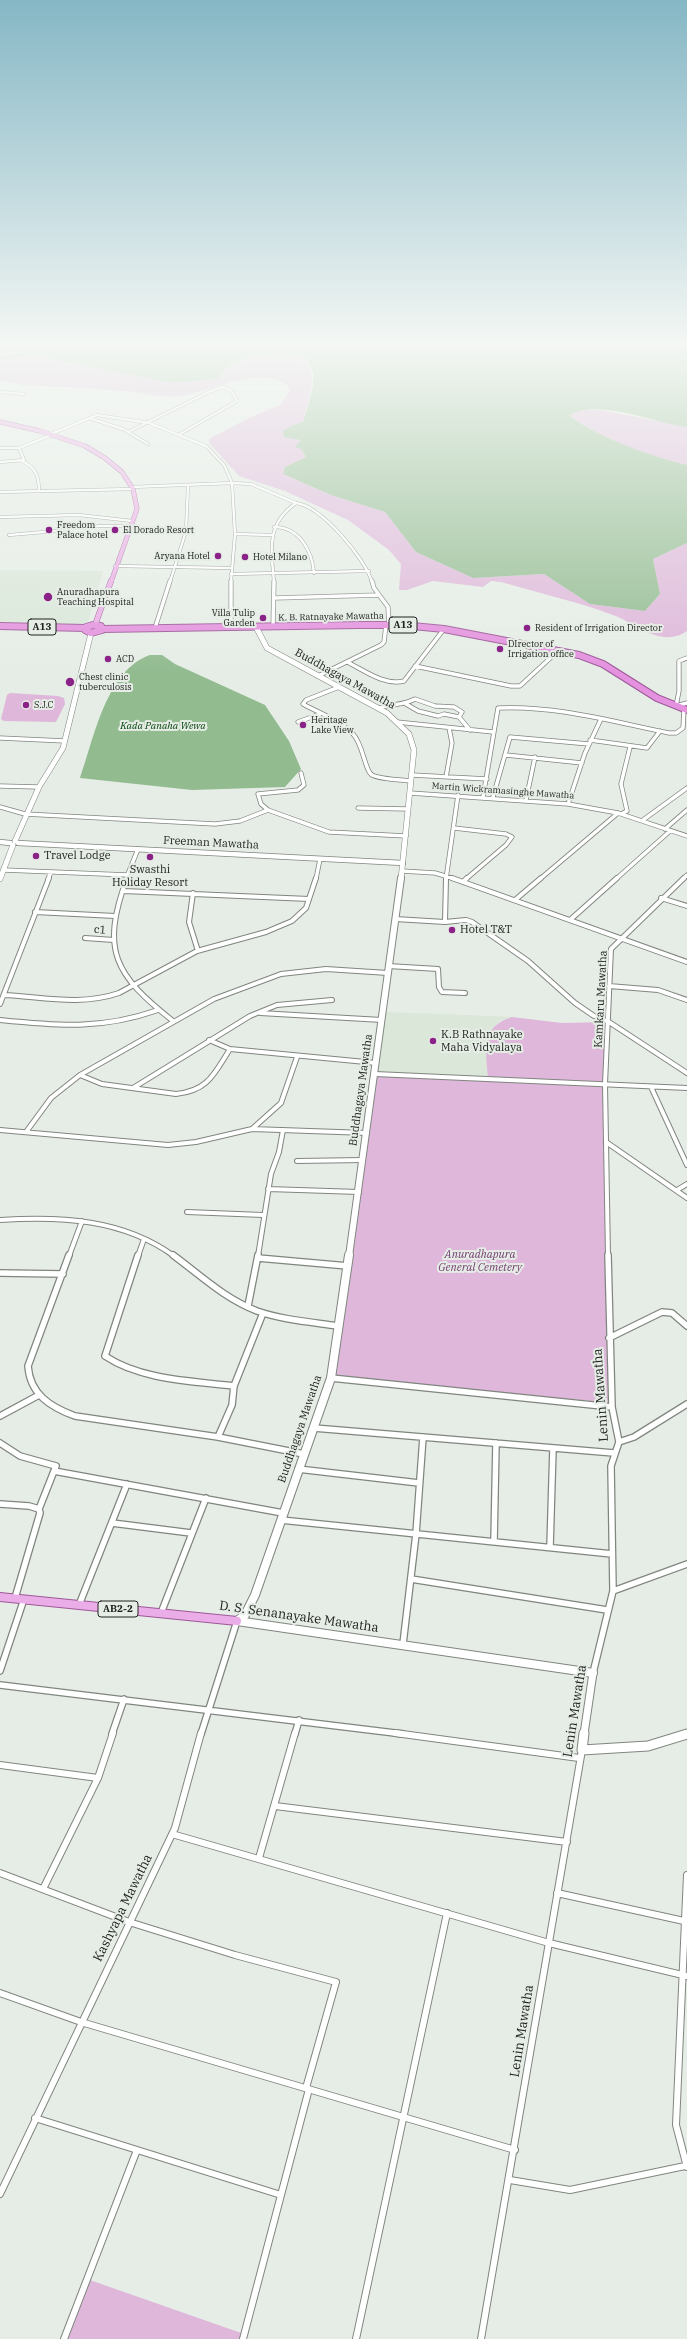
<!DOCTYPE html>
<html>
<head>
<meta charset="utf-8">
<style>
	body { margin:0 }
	canvas { display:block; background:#e6ede6 }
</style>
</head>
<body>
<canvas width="687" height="2339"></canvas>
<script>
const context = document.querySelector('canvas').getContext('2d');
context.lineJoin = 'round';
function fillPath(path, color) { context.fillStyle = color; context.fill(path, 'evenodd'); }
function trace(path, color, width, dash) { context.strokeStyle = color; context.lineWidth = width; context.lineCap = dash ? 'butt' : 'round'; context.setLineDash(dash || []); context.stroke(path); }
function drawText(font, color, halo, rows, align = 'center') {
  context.font = font + ' "IBM Plex Serif",serif'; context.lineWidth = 4; context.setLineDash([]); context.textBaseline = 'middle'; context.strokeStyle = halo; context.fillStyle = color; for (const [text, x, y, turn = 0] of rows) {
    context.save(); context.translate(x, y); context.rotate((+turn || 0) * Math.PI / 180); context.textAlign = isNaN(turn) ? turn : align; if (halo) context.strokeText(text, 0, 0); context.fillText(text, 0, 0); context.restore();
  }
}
const built = new Path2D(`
	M 0,570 L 103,571 L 88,622 L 78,625 L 0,623 Z
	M 383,1012 L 443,1014 L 512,1017 L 499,1021 L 486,1050 L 488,1078 L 375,1074 Z`);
const green = new Path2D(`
	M 0,346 L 30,346 L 28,351 L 0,355 Z
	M 284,351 C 326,361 311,391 303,422 L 293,425 L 301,440 L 301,449 L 306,457 L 285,467 L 283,474 L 331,495 L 385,512 L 416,552 L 473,578 L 544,574 L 590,604 L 645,611 L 660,594 L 653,559 L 687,543 L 687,631 C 680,636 672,638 664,637 C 646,635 632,623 616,616 C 579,602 539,593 501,582 L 491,581 L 483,587 L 433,581 L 407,590 L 399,590 L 401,564 L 389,550 L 348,520 L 285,491 L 239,476 L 209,443 L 209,439 L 249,418 L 280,405 L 291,389 C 264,361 212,392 181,396 C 162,399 141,392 123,391 C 87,388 52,387 16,384 L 0,381 L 0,360 L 34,356 L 84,364 L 173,383 L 217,379 L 231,364 L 265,354 Z
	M 582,409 L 601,410 L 687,427 L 687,465 C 650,457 599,438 569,415 Z
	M 10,693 L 58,696 L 64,698 L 65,704 L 56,722 L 4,721 L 1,719 L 7,695 Z
	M 512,1017 L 562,1023 L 608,1022 L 607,1084 L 611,1389 L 614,1403 L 331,1378 L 375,1074 L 488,1078 C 486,1050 480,1027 512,1017 Z
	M 87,2279 L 244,2334 L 243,2339 L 64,2339 Z`);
const water = new Path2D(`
	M 30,346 L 687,346 L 687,427 C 653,423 600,398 569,415 C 596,437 653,457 687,465 L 687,543 L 653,559 L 660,594 L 645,611 L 590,604 L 544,574 L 473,578 L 416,552 L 385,512 L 331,495 L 283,474 L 285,467 L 306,457 L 301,449 L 295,447 L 301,440 L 284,437 L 283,431 L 293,425 L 303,422 C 307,408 315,388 313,374 C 308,340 252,355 232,364 C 227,366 222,374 217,379 L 173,383 L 27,354 Z
	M 150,655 L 162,655 L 175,664 L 265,705 L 289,741 L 301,769 L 285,787 L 192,790 L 80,778 C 94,739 106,670 150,655 Z`);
const canal = new Path2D(`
	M 0,358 L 27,354`);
const minorFar4 = new Path2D(`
	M 0,392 L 24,394
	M 89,418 L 123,429 L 148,444
	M 128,432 L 211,391 L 223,387 L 231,390 L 237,401 L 180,434
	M 51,434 L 97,415 L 149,423 L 206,446 L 224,465 L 232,483 L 251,484 L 296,503
	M 0,448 L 19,448 L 24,460 L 0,462
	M 19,448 L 49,436
	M 22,461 C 36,467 39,477 39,491
	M 132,487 L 232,483 L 235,534 L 231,582
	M 0,492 L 132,489
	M 0,517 L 79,515 L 132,521
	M 274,527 C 299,527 312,550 314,573
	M 235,534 L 272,535
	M 9,535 L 56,531 L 63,526 L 130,526
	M 115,566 L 231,568
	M 231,574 L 369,571
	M 170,582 L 186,531 L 188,486
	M 274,582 C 271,549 266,524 296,503 C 321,506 365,558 372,582`);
const minorFar3 = new Path2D(`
	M 231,581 L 231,627
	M 372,581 L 374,588 L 388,607 L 389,625
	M 275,598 L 379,595
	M 273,627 L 274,581
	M 155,628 L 170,581
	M 347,662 C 364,670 384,686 404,681 L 444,629
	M 415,666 L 511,686 L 520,686 L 559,650
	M 318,676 L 381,645 L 384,642 L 386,625
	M 339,687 L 306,700 L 303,704 C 319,713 340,720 353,734 C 363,744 365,771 372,775 C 379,779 402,780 411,781
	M 406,704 L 418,711 L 438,716 L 444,714 L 459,717 L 470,730
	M 676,706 L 679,691 L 679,661 L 687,658
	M 676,706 L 687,703
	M 379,708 C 391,704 405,705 415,699 L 435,706 L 454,707 L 462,712 L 459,717
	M 298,722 L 320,714
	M 397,722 L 493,732
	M 0,738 L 65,741
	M 590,740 L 647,748 L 660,731
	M 506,755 L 582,763
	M 412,775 L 487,779
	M 446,777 L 452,743 L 449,728
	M 0,786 L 39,787
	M 410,793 L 568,804 L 618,813 L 687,836
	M 483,797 L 498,708 C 555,705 614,722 669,733 L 676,733 L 683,728 L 684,709
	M 493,797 L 510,737 L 589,744
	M 526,800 L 535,757
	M 568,804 L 585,753 L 601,719
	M 0,807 L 25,814 L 215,824 L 240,821 L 268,810 L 329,832 L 406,836
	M 358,808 L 408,809
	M 268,810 L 261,804 L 258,794 L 298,790 L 304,785 L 301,773
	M 621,814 L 627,811 L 621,784 L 630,747
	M 643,820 L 687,788
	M 454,828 L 506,834 L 512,837 L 506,845 L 466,879
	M 665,829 L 687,810
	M 4,870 L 128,875
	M 402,871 L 435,873 L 455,879
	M 48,879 L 51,872
	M 126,879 L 138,849
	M 316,879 L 320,859
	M 446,879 L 458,795
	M 540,879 L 618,813
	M 616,879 L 670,831
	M 683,879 L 687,875`);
const minorFar2 = new Path2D(`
	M 127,878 C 100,951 115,975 173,1021
	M 452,878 L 687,962
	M 463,882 L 467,878
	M 124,891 L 309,899
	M 193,893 L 189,922 L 198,951
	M 661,898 L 687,906
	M 515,900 L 541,878
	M 35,912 L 115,916
	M 395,919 L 445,922 L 466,920 L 472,922 L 528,961 L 575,1003 L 594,1016 L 609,1022 L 687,1073
	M 570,920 L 617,878
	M 445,922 L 446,878
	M 85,938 L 114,940
	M 388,966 L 438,969 L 439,987 L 442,992 L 465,993
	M 609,986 L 658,990 L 687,1000
	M 4,995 C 43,997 81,1006 119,993 L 197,951 L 266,932 L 292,921 L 306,908 L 316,878
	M 0,1004 L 49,878
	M 260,1013 L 382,1020
	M 0,1020 C 59,1026 101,1030 158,1010
	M 209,1040 L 230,1049 L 376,1063
	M 375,1074 L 687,1088
	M 80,1075 L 102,1084 L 176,1094 C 208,1091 214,1074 230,1049
	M 651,1087 L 687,1165
	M 133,1088 L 250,1016 L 277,1005 L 332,1000
	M 252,1129 L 281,1103 L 297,1057
	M 0,1130 L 168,1145 L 196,1142 L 252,1129 L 367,1133
	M 26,1132 L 51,1098 L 80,1075 L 214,999 L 281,974 L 326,969 L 388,973
	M 606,1142 L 687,1198
	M 297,1161 L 363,1160
	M 268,1189 L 359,1192
	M 677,1190 L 687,1184
	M 187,1212 L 263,1215
	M 0,1220 C 61,1216 123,1219 174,1256
	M 69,1256 L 82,1221
	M 138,1256 L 144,1239
	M 258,1256 L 271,1174 L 279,1152 L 283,1130
	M 608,1256 L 605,1084 L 611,949 L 684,878`);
const minorFar1 = new Path2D(`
	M 69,1255 L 28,1366 C 30,1394 50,1407 75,1416 L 218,1437 L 304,1454
	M 138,1255 L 105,1356 C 141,1380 192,1381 234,1386
	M 173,1255 C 200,1275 225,1299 257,1311 C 283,1320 311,1322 338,1326
	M 258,1258 L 348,1266
	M 0,1273 L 63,1274
	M 248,1306 L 258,1255
	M 609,1338 L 662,1312 L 672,1313 L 687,1326
	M 331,1378 L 612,1407
	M 0,1416 L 39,1395
	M 314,1428 L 614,1453
	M 218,1437 L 232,1405 L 234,1386 L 263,1313
	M 619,1442 L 634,1437 L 687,1404
	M 0,1443 L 20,1456 L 56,1466 L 39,1509
	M 298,1469 L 419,1483
	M 54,1471 L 283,1513
	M 0,1504 L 29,1506 L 39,1509 L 40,1513 L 15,1598
	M 281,1520 L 612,1554
	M 112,1523 L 191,1533
	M 494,1542 L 496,1443
	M 550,1547 L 553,1448
	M 411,1579 L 607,1610
	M 613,1591 L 687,1564
	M 79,1605 L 127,1484
	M 161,1613 L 206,1498
	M 403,1644 L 416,1534 L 423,1437
	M 0,1671 L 24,1599
	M 593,1673 L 613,1591 L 611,1466 L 619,1442 L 612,1407 L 608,1255
	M 0,1685 L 403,1734
	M 112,1734 L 124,1699
	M 201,1734 L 237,1621
	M 295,1734 L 299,1720`);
const minor = new Path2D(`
	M 395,1733 L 579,1758
	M 0,1765 L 98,1778
	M 275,1806 L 567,1842
	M 172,1834 L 549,1943 L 687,1976
	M 259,1858 L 295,1733
	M 0,1873 L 129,1922 L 235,1955 L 336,1982 L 306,2088
	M 687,1875 L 676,2125 L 687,2167
	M 43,1889 L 98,1778 L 113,1733
	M 557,1893 L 684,1921
	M 0,1993 L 81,2022 L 515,2150
	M 35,2118 L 281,2195
	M 510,2180 L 570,2190 L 685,2166
	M 0,2194 L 175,1828 L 201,1733
	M 64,2339 L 137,2150
	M 243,2339 L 309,2089
	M 356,2339 L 447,1913
	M 481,2339 L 582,1750`);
const tertiaryFar2 = new Path2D(`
	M 0,842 L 10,843
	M 18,843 L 403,863`);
const tertiaryFar1 = new Path2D(`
	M 584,1734 L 593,1673`);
const tertiary = new Path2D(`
	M 584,1733 L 582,1750 L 648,1746 L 687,1734`);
const secondaryFar2 = new Path2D(`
	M 256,627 L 267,648 L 387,713 L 409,734 L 414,750 L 401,879
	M 15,841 L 39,787 L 63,748 L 91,633
	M 0,879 L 13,845`);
const secondaryFar1 = new Path2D(`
	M 349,1256 L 401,878`);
const secondary = new Path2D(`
	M 237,1621 L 245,1615 L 255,1595 L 331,1378 L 349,1255
	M 237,1621 L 593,1673`);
const primaryFar2 = new Path2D(`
	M 0,422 L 40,431 L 85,446 L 105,458 L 122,472 L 133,489 L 137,509 L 111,582`);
const primaryFar1 = new Path2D(`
	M 95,625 L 111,581`);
const primary = new Path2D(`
	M 0,1597 L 237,1621`);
const trunk = new Path2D(`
	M 93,625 L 101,626 L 102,630 L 91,633 L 85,630 L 86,627 Z
	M 0,626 L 85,628
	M 102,629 L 359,625 L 402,625 L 444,629 L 579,655 L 603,664 L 657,698 L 687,710`);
const markers = [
	[49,530,4,"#8b2287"],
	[115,530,4,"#8b2287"],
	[218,556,4,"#8b2287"],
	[245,557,4,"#8b2287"],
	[48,597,5,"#8b2287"],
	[263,618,4,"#8b2287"],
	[527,628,4,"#8b2287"],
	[500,649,4,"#8b2287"],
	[108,659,4,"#8b2287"],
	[70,682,5,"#8b2287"],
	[26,705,4,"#8b2287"],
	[303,725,4,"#8b2287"],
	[36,856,4,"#8b2287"],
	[150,857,4,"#8b2287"],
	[452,930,4,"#8b2287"],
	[433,1041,4,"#8b2287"]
];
const farPoinames = [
	["Freedom",57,525],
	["Palace hotel",57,535],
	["El Dorado Resort",123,530],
	["Aryana Hotel",210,556,"right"],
	["Hotel Milano",253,557],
	["Anuradhapura",57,592],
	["Teaching Hospital",57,602],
	["Villa Tulip",255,613,"right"],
	["Garden",255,623,"right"],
	["Resident of Irrigation Director",535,628],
	["DIrector of",508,644],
	["Irrigation office",508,654],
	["ACD",116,659],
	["Chest clinic",79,677],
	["tuberculosis",79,687],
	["S.J.C",34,705],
	["Heritage",311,720],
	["Lake View",311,730]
];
const farStreetnames = [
	["K. B. Ratnayake Mawatha",331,617,-1],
	["Martin Wickramasinghe Mawatha",503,791,4]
];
const shields = [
	[403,625,28],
	[42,627,28],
	[118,1609,40]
];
const shieldNames = [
	["A13",403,625],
	["A13",42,627],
	["AB2-2",118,1609]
];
const farWaternames = [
	["Kada Panaha Wewa",163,726]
];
const streetNames = [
	["Buddhagaya Mawatha",345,679,29],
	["Freeman Mawatha",211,843,3],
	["c1",100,930,4],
	["Kamkaru Mawatha",601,999,-87],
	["Buddhagaya Mawatha",361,1090,-82],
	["Buddhagaya Mawatha",300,1429,-71]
];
const poiNames = [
	["Travel Lodge",44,856],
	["Swasthi",150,870,"center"],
	["Holiday Resort",150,883,"center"],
	["Hotel T&T",460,930],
	["K.B Rathnayake",441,1035],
	["Maha Vidyalaya",441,1048]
];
const parkNames = [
	["Anuradhapura",480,1255],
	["General Cemetery",480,1268]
];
const nearStreetnames = [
	["Lenin Mawatha",601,1395,-94],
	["D. S. Senanayake Mawatha",299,1617,8],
	["Lenin Mawatha",575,1711,-81],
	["Kashyapa Mawatha",123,1908,-64],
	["Lenin Mawatha",522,2031,-81]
];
fillPath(built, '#dae7d9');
fillPath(green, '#deb7da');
fillPath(water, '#92bb90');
trace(canal, '#92bb90', 3.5);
trace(minorFar4, '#80867f', 3.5);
trace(minorFar3, '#80867f', 5);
trace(minorFar2, '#80867f', 6);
trace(minorFar1, '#80867f', 8);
trace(minor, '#80867f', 8);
trace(tertiaryFar2, '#80867f', 6);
trace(tertiaryFar1, '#80867f', 9);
trace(tertiary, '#80867f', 11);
trace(secondaryFar2, '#80867f', 6);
trace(secondaryFar1, '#80867f', 8);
trace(secondary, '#80867f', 10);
trace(primaryFar2, '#9c5997', 5);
trace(primaryFar1, '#9c5997', 6);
trace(primary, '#9c5997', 10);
trace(trunk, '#9c5997', 8);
trace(minorFar4, '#fff', 2.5);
trace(minorFar3, '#fff', 3.5);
trace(minorFar2, '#fff', 4);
trace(minorFar1, '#fff', 5.5);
trace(minor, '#fff', 6);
trace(tertiaryFar2, '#fff', 4.5);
trace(tertiaryFar1, '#fff', 7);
trace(tertiary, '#fff', 9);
trace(secondaryFar2, '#fff', 5);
trace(secondaryFar1, '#fff', 6);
trace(secondary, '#fff', 8);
trace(primaryFar2, '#ebade7', 4);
trace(primaryFar1, '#ebade7', 5);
trace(primary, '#ebade7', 8);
trace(trunk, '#e492df', 6);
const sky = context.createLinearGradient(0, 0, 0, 674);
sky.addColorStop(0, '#85b7c5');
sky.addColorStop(0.51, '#f4f7f4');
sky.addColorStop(1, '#f4f7f400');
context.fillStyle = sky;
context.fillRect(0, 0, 687, 674);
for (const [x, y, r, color] of markers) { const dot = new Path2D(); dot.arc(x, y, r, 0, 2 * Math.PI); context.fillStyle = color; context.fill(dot); trace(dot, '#e6ede6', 1.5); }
drawText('9px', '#20221f', '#e6ede6', farPoinames, 'left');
drawText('9px', '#20221f', '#e6ede6', farStreetnames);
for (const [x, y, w] of shields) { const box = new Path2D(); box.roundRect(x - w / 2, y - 8, w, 16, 3); context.fillStyle = '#e6ede6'; context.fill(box); trace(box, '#20221f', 1); }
drawText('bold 10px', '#20221f', null, shieldNames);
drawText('italic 10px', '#024208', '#e6ede6', farWaternames);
drawText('11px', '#20221f', '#e6ede6', streetNames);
drawText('11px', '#20221f', '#e6ede6', poiNames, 'left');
drawText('italic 11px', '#733c70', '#e6ede6', parkNames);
drawText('13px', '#20221f', '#e6ede6', nearStreetnames);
</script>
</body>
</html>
